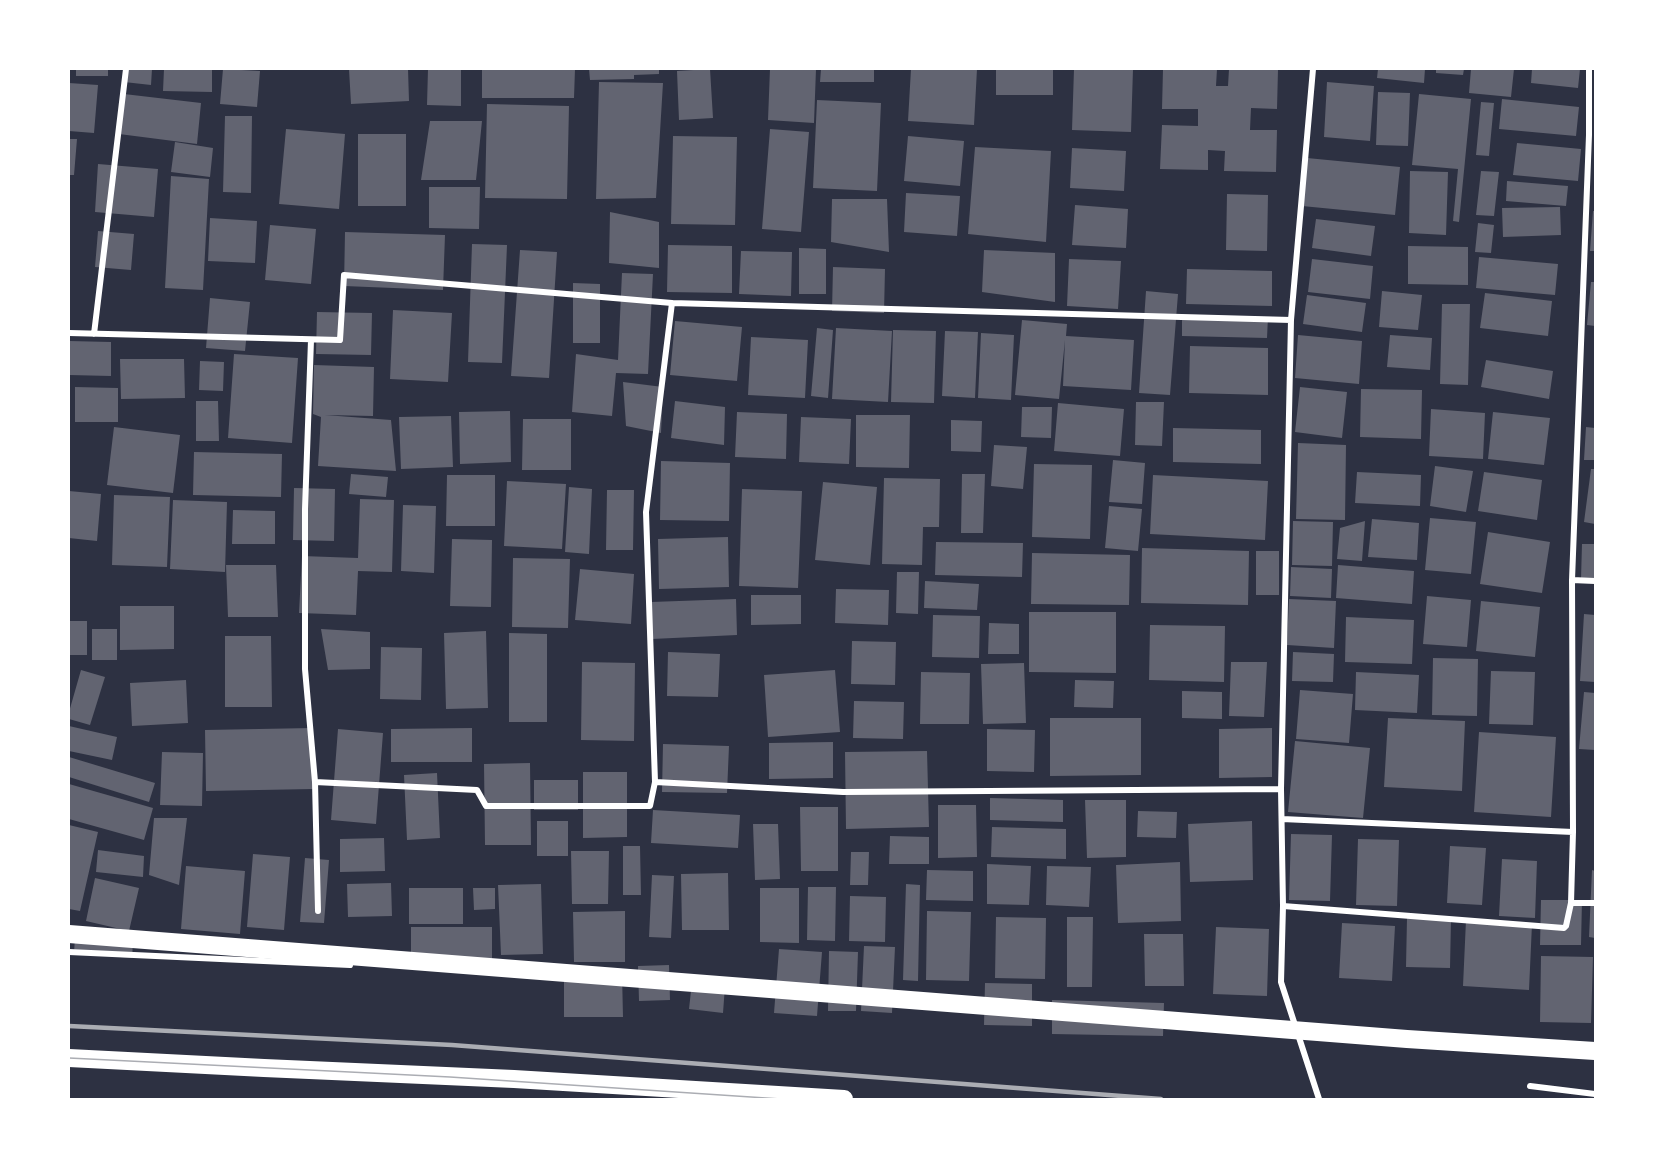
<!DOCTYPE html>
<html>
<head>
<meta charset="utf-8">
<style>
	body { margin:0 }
	#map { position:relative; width:1664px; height:1168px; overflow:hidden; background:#2d3142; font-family:"Alegreya Sans",sans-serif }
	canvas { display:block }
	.frame { position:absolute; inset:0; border:70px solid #fff; pointer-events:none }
</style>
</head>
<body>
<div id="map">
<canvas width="1664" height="1168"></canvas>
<div class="frame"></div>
</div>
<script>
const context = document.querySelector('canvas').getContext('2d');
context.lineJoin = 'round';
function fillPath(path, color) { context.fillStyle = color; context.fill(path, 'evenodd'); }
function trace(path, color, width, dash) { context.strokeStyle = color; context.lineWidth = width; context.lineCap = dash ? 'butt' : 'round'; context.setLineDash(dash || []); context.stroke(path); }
const building = new Path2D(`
	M 76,69 L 108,69 L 108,76 L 76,76 Z
	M 125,69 L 152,69 L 151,85 L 124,82 Z
	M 164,69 L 212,69 L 212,92 L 163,91 Z
	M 223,69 L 260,71 L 257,107 L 220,104 Z
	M 349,69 L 408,69 L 409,101 L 351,104 Z
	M 428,69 L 461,69 L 461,106 L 427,105 Z
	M 482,69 L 575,69 L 574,98 L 482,98 Z
	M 589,69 L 659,69 L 659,74 L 634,75 L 634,79 L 590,80 Z
	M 710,69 L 713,118 L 679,120 L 677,71 Z
	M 770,69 L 816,69 L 814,123 L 768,120 Z
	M 821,69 L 874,69 L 874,82 L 820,82 Z
	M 911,69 L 977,69 L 974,125 L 908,121 Z
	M 996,69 L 1053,69 L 1053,95 L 996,95 Z
	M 1074,69 L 1133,69 L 1131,132 L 1072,130 Z
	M 1163,69 L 1217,69 L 1216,86 L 1228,86 L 1229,69 L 1278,70 L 1277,109 L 1251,108 L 1250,130 L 1277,130 L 1276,172 L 1224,171 L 1225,151 L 1208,150 L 1208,170 L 1160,169 L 1162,125 L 1198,126 L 1198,109 L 1162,109 Z
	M 1378,69 L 1425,69 L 1424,83 L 1377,78 Z
	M 1436,69 L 1464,69 L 1463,75 L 1436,73 Z
	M 1471,69 L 1514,69 L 1511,97 L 1469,93 Z
	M 1532,69 L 1580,69 L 1578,88 L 1531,83 Z
	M 599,82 L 663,83 L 656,198 L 596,199 Z
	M 1327,82 L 1374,86 L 1370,141 L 1324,137 Z
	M 69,83 L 98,85 L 94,133 L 69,131 Z
	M 1378,92 L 1410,93 L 1408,146 L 1376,145 Z
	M 124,94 L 201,103 L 197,144 L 119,134 Z
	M 1419,94 L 1471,99 L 1459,222 L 1453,221 L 1458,169 L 1412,165 Z
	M 1502,99 L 1579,107 L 1576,136 L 1499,129 Z
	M 817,100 L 881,103 L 877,191 L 813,188 Z
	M 1481,102 L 1494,103 L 1489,156 L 1476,155 Z
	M 487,104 L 569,106 L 567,199 L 485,198 Z
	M 225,116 L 252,116 L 251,193 L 223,192 Z
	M 430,121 L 482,121 L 476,180 L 421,180 Z
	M 286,129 L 345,134 L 339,209 L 279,204 Z
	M 770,129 L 809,132 L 801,232 L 762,229 Z
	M 358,134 L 406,134 L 406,206 L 358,206 Z
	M 673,136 L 737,137 L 735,225 L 671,224 Z
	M 908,136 L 964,141 L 960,186 L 904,181 Z
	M 69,139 L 77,139 L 74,175 L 69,175 Z
	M 175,142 L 213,148 L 210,177 L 171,172 Z
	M 1517,143 L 1581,149 L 1578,181 L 1513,175 Z
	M 975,147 L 1051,151 L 1046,242 L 968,234 Z
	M 1072,148 L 1126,151 L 1124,191 L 1070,188 Z
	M 1307,158 L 1400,167 L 1395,215 L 1302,206 Z
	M 98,164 L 158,169 L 154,217 L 95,212 Z
	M 1410,171 L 1448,172 L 1446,235 L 1409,233 Z
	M 1481,171 L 1499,172 L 1494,216 L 1476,215 Z
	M 171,176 L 209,179 L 203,290 L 165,288 Z
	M 1507,181 L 1568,186 L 1566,206 L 1506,201 Z
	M 429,187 L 480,187 L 479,229 L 429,228 Z
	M 906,193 L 960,196 L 957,236 L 904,232 Z
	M 1227,194 L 1268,195 L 1267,251 L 1226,250 Z
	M 832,199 L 887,199 L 889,252 L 831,242 Z
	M 1075,205 L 1128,209 L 1126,248 L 1072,245 Z
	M 1560,207 L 1561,235 L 1503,237 L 1502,208 Z
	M 1593,211 L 1595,211 L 1595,251 L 1590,251 Z
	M 610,212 L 659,222 L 659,268 L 609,263 Z
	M 210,218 L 257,221 L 255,263 L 208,261 Z
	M 1316,219 L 1375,226 L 1371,256 L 1312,248 Z
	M 1478,223 L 1494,225 L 1491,253 L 1475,252 Z
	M 270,225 L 316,229 L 311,284 L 265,280 Z
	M 98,231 L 134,234 L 131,270 L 95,267 Z
	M 345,232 L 445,235 L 443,290 L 344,286 Z
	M 472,244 L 507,245 L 502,363 L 468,362 Z
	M 668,245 L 732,246 L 732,293 L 667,292 Z
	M 1408,246 L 1468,247 L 1468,285 L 1408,284 Z
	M 799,248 L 826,249 L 826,294 L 799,294 Z
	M 520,250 L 557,252 L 549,378 L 511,376 Z
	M 984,250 L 1055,253 L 1055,302 L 982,292 Z
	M 741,251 L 792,252 L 791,296 L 739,294 Z
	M 1479,257 L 1558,264 L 1555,295 L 1476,288 Z
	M 1069,259 L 1121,261 L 1118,309 L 1067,306 Z
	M 1312,259 L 1373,266 L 1370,299 L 1308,292 Z
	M 833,267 L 885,269 L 884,313 L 832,311 Z
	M 1187,269 L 1272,271 L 1272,306 L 1186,304 Z
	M 622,273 L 653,274 L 648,374 L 616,373 L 612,416 L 572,412 L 576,354 L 618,360 Z
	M 1591,282 L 1595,282 L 1595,326 L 1587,325 Z
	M 573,283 L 600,284 L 600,343 L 573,343 Z
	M 1146,291 L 1178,294 L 1170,395 L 1139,393 Z
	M 1382,291 L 1422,295 L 1418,330 L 1379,327 Z
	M 1485,293 L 1552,301 L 1548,336 L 1480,328 Z
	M 1307,295 L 1366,303 L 1362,332 L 1303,324 Z
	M 210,298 L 250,302 L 245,351 L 206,348 Z
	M 1442,304 L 1470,304 L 1468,385 L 1440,384 Z
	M 393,310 L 452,313 L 448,382 L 390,379 Z
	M 317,312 L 372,313 L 371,355 L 316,354 Z
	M 1182,315 L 1268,317 L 1267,338 L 1182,336 Z
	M 1022,320 L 1067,324 L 1066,336 L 1134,340 L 1131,390 L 1063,386 L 1065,340 L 1059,399 L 1015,395 Z
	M 675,321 L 742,327 L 737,381 L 670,375 Z
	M 817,328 L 833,330 L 828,398 L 811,396 Z
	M 836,328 L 892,331 L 888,402 L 832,399 Z
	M 893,330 L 936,331 L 934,403 L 891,402 Z
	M 945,331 L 978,332 L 975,398 L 942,396 Z
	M 981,333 L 1014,335 L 1011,400 L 978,398 Z
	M 1298,335 L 1362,341 L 1359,384 L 1295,378 Z
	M 1390,335 L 1432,338 L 1430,370 L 1387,367 Z
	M 751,337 L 808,340 L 805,398 L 748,395 Z
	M 69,341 L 111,342 L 111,376 L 69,375 Z
	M 1190,346 L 1268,348 L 1268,395 L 1189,393 Z
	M 234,354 L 298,358 L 292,443 L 228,438 Z
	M 120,359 L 184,359 L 185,398 L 121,399 Z
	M 1486,360 L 1553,371 L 1549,399 L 1481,387 Z
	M 200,361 L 224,362 L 223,391 L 199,390 Z
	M 314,365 L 374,367 L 373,416 L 325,415 L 391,420 L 396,471 L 318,466 L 321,417 L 313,414 Z
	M 623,382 L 663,387 L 661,433 L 626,426 Z
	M 75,387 L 118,388 L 118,422 L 75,422 Z
	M 1300,387 L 1347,392 L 1342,438 L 1295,432 Z
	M 1361,389 L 1422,390 L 1421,439 L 1360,437 Z
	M 196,401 L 218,401 L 219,441 L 196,441 Z
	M 675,401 L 725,407 L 724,445 L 671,438 Z
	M 1136,402 L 1164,402 L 1162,446 L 1135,445 Z
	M 1058,403 L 1124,409 L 1120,456 L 1054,451 Z
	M 1022,407 L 1052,407 L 1051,438 L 1021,437 Z
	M 1431,409 L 1485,413 L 1483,459 L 1429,456 Z
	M 510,411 L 511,462 L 460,464 L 459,412 Z
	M 737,412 L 787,414 L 786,459 L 735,457 Z
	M 1493,412 L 1550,418 L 1544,465 L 1488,459 Z
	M 856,415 L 910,415 L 909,468 L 856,467 Z
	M 451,416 L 453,467 L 401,469 L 399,417 Z
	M 801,417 L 851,419 L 849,464 L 799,462 Z
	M 523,419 L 571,419 L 571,470 L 522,470 Z
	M 951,420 L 982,421 L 981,452 L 951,451 Z
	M 114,427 L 180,435 L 173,493 L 107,485 Z
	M 1586,427 L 1595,428 L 1595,460 L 1584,460 Z
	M 1173,428 L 1261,430 L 1261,464 L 1173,462 Z
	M 1298,443 L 1346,445 L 1345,520 L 1296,519 Z
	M 994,445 L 1027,447 L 1023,489 L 991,486 Z
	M 194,452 L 282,454 L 281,497 L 193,495 Z
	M 1113,460 L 1145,463 L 1142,504 L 1109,502 Z
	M 661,461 L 730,463 L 729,521 L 660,520 Z
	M 1034,464 L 1092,465 L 1090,539 L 1032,537 Z
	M 1435,466 L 1473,471 L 1466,512 L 1430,506 Z
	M 1591,469 L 1595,469 L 1595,524 L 1584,522 Z
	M 1357,472 L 1421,475 L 1420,506 L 1355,503 Z
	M 1484,472 L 1542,480 L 1537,520 L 1478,511 Z
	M 351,474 L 388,477 L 386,497 L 349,494 Z
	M 962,474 L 985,474 L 983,533 L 961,533 Z
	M 447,475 L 495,475 L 495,526 L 446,526 Z
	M 1153,475 L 1268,481 L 1265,540 L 1150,534 Z
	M 884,478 L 940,479 L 939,527 L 923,527 L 922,565 L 882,564 Z
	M 507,481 L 566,484 L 562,549 L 504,546 Z
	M 823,482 L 877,487 L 870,565 L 815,560 Z
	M 569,487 L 592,489 L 589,554 L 565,552 Z
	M 294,488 L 335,489 L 334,541 L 293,540 Z
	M 742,489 L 802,491 L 798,588 L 739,586 Z
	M 607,490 L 634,490 L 633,550 L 606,550 Z
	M 69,491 L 101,494 L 97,541 L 69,538 Z
	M 114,495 L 170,497 L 167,567 L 112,565 Z
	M 360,499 L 394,500 L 392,572 L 358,571 L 356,615 L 299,613 L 302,556 L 358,558 Z
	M 173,500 L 227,502 L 225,572 L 170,569 Z
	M 403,505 L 436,506 L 434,573 L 401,571 Z
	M 1109,506 L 1142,509 L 1138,551 L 1105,548 Z
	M 233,510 L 275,511 L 275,544 L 232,544 Z
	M 1430,518 L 1476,522 L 1471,574 L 1425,570 Z
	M 1372,519 L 1419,523 L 1417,560 L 1368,557 Z
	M 1293,521 L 1333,522 L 1332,566 L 1292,565 Z
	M 1365,521 L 1362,561 L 1337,559 L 1340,528 Z
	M 1488,532 L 1550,542 L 1542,593 L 1480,584 Z
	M 728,537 L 729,587 L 659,589 L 658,539 Z
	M 452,539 L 492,540 L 491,607 L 450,606 Z
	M 936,542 L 1023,543 L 1022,577 L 935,575 Z
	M 1582,544 L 1595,544 L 1595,580 L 1581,579 Z
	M 1142,548 L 1249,551 L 1248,605 L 1141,603 Z
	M 1256,551 L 1279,551 L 1279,595 L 1256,595 Z
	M 1032,553 L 1130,555 L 1129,605 L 1031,604 Z
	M 513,558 L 570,559 L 568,628 L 512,627 Z
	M 226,565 L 276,565 L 278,617 L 228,617 Z
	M 1338,565 L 1414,571 L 1412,604 L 1336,598 Z
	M 1291,567 L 1332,569 L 1331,598 L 1290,596 Z
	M 580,569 L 634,574 L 631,624 L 575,620 Z
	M 897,572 L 919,572 L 918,614 L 896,613 Z
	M 925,581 L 979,584 L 977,610 L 924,608 Z
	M 836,589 L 889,590 L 888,625 L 835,623 Z
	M 751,595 L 801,595 L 801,624 L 751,625 Z
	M 1427,596 L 1471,600 L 1467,647 L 1423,644 Z
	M 736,599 L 737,635 L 652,639 L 651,602 Z
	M 1289,599 L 1336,601 L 1334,648 L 1287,645 Z
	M 1481,601 L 1540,607 L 1535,657 L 1476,651 Z
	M 120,606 L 174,606 L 174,649 L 120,650 Z
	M 1029,612 L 1116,612 L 1116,673 L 1029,672 Z
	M 1584,614 L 1595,615 L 1595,682 L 1580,681 Z
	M 933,615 L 980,616 L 979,658 L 932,657 Z
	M 1346,617 L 1414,620 L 1412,664 L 1345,662 Z
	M 69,621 L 87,621 L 87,655 L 69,655 Z
	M 989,623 L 1019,624 L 1019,654 L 988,654 Z
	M 1150,625 L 1225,626 L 1224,682 L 1149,680 Z
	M 92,629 L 117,629 L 117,660 L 92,660 Z
	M 321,629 L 370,632 L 370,669 L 328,670 Z
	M 486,631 L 488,708 L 446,709 L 444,633 Z
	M 509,633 L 547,634 L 547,722 L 509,722 Z
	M 225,636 L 271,636 L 272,707 L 225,707 Z
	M 852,641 L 896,642 L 895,685 L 851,684 Z
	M 381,647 L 422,648 L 421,700 L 380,699 Z
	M 668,652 L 720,654 L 718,697 L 667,696 Z
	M 1293,652 L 1334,654 L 1333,682 L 1292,681 Z
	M 1433,658 L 1478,659 L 1477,716 L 1432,715 Z
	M 582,662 L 635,663 L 634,741 L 581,740 Z
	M 1231,662 L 1267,662 L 1264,717 L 1229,716 Z
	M 1024,663 L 1026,723 L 983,724 L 981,664 Z
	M 81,670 L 105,677 L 90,725 L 69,719 L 69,712 Z
	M 835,670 L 840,732 L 768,737 L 764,675 Z
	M 1491,671 L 1535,672 L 1533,725 L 1489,724 Z
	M 921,672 L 970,673 L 969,724 L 920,724 Z
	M 1356,672 L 1419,675 L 1417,713 L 1355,710 Z
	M 186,680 L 188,723 L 132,726 L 130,683 Z
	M 1075,680 L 1114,681 L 1113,708 L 1074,707 Z
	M 1300,690 L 1353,694 L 1349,743 L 1296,739 Z
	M 1182,691 L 1222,692 L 1222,719 L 1182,718 Z
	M 1584,692 L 1595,693 L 1595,750 L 1579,749 Z
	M 854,701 L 904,702 L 903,739 L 853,738 Z
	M 1050,718 L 1141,718 L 1141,775 L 1050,776 Z
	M 1388,718 L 1465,721 L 1462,791 L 1384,787 Z
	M 69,726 L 117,737 L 112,760 L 69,751 Z
	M 312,728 L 313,789 L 206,791 L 205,730 Z
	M 472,728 L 472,762 L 391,762 L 391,729 Z
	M 1272,728 L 1272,777 L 1219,778 L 1219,729 Z
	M 338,729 L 383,733 L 376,824 L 331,820 Z
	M 987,729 L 1035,730 L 1034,772 L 987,771 Z
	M 1479,732 L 1556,737 L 1551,817 L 1474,812 Z
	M 1295,741 L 1370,748 L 1363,818 L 1288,812 Z
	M 833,742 L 833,778 L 769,779 L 769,743 Z
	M 663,744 L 729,746 L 727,793 L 662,792 Z
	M 927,751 L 929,827 L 846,829 L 845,752 Z
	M 162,752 L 203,753 L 202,806 L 160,805 Z
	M 69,757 L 155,783 L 149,802 L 69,777 Z
	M 530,763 L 531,845 L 485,845 L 484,764 Z
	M 583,772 L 627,772 L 627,837 L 583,838 Z
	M 437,773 L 440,838 L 407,840 L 404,775 Z
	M 534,780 L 578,780 L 578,810 L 534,810 Z
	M 69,784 L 153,808 L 144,840 L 69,819 Z
	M 990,798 L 1063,800 L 1063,822 L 990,820 Z
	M 1085,800 L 1126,800 L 1126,857 L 1087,858 Z
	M 938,805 L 976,805 L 977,857 L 938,858 Z
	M 800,807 L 838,807 L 838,871 L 801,871 Z
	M 653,810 L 740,815 L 738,848 L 651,843 Z
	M 1138,811 L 1177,812 L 1176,838 L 1137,837 Z
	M 154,818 L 187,818 L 179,885 L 149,875 Z
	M 537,821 L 568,821 L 568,856 L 537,856 Z
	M 1252,821 L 1253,880 L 1190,882 L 1188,824 Z
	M 753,824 L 778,824 L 780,879 L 755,880 Z
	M 69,825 L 98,832 L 80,911 L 69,909 Z
	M 992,827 L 1066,829 L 1066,859 L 991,857 Z
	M 1291,834 L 1332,835 L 1330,901 L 1289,900 Z
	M 890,836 L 929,837 L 929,864 L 889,864 Z
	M 384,838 L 385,871 L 340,872 L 340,839 Z
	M 1358,839 L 1399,840 L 1397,906 L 1356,905 Z
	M 623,846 L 640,846 L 641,895 L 623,895 Z
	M 1450,846 L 1486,848 L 1482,905 L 1447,903 Z
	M 98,850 L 144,856 L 143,877 L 96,872 Z
	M 571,851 L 609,851 L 608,904 L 572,904 Z
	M 851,852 L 869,852 L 868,885 L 850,885 Z
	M 253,854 L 290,857 L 284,930 L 247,927 Z
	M 305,858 L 329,860 L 324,923 L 300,922 Z
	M 1502,859 L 1537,861 L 1535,918 L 1499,916 Z
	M 1180,862 L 1181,921 L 1118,923 L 1116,865 Z
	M 987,864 L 1031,866 L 1029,905 L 987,904 Z
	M 186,866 L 245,871 L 240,934 L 181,929 Z
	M 1047,866 L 1091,867 L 1089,907 L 1046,905 Z
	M 927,870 L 973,871 L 973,901 L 926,900 Z
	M 1592,870 L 1595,871 L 1595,938 L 1589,937 Z
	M 728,873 L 729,930 L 682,930 L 681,874 Z
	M 652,875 L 674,876 L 671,938 L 649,937 Z
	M 95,878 L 139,888 L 129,931 L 86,921 Z
	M 391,883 L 392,916 L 348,917 L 347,884 Z
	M 541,884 L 543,954 L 501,955 L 498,885 Z
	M 906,884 L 920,885 L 918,981 L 903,980 Z
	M 808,887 L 836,887 L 835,941 L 807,940 Z
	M 409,888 L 463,888 L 463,924 L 409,924 Z
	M 473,888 L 495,888 L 495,909 L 474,910 Z
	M 760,888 L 799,888 L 799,943 L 760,942 Z
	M 850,896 L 886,897 L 885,942 L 849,941 Z
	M 1541,900 L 1582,900 L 1581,945 L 1540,945 Z
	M 625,911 L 625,962 L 574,962 L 573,912 Z
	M 927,911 L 971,912 L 969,981 L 926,980 Z
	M 996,917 L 1046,918 L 1045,979 L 995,978 Z
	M 1067,917 L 1093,917 L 1092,987 L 1067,987 Z
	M 1407,918 L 1451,919 L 1450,968 L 1406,967 Z
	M 1466,920 L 1532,924 L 1529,990 L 1463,986 Z
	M 1342,923 L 1395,926 L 1392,981 L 1339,978 Z
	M 411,927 L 492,927 L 492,960 L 411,961 Z
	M 1216,927 L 1269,929 L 1267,996 L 1213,994 Z
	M 1144,934 L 1183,934 L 1184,986 L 1145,986 Z
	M 75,937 L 133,942 L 132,958 L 74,953 Z
	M 864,946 L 895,947 L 892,1013 L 861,1011 Z
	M 779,949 L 822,952 L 817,1016 L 774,1013 Z
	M 829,951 L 858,952 L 856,1011 L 828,1011 Z
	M 1541,956 L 1593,957 L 1591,1023 L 1540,1022 Z
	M 669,965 L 670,1000 L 639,1001 L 638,966 Z
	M 564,973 L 622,973 L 623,1017 L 564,1017 Z
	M 692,982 L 725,986 L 723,1013 L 689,1009 Z
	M 985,983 L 1032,984 L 1032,1026 L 984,1025 Z
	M 1052,1000 L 1164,1003 L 1163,1036 L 1052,1034 Z`);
const minor = new Path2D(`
	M 1313,69 L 1291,320 L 1281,789 L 1283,906 L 1281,982 L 1319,1099
	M 69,333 L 340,340 L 344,275 L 672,303 L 1291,320
	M 94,334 L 126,69
	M 311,340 L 305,509 L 305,669 L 315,782 L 318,911
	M 1572,580 L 1595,581
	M 315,782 L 477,790 L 486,806 L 650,806 L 655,782 L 646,512 L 672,303
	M 655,782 L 843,792 L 1281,789
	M 1282,819 L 1573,832
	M 1571,903 L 1595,903
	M 1283,906 L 1564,928 L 1566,926 L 1571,903 L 1573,832 L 1572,580 L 1589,135 L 1589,69
	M 69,952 L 350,965
	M 1530,1086 L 1595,1094`);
const motorway = new Path2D(`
	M 69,934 L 1407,1039 L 1595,1051
	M 69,1058 L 264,1068 L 514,1079 L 844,1099`);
const tram = new Path2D(`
	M 69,1058 L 450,1077 L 781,1099`);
const rail = new Path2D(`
	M 69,1026 L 452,1045 L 1161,1099`);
fillPath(building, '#626471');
trace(minor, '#fff', 6);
trace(motorway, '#fff', 18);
trace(tram, '#abadb3', 1.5);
trace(rail, '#abadb3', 4.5);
</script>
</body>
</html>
